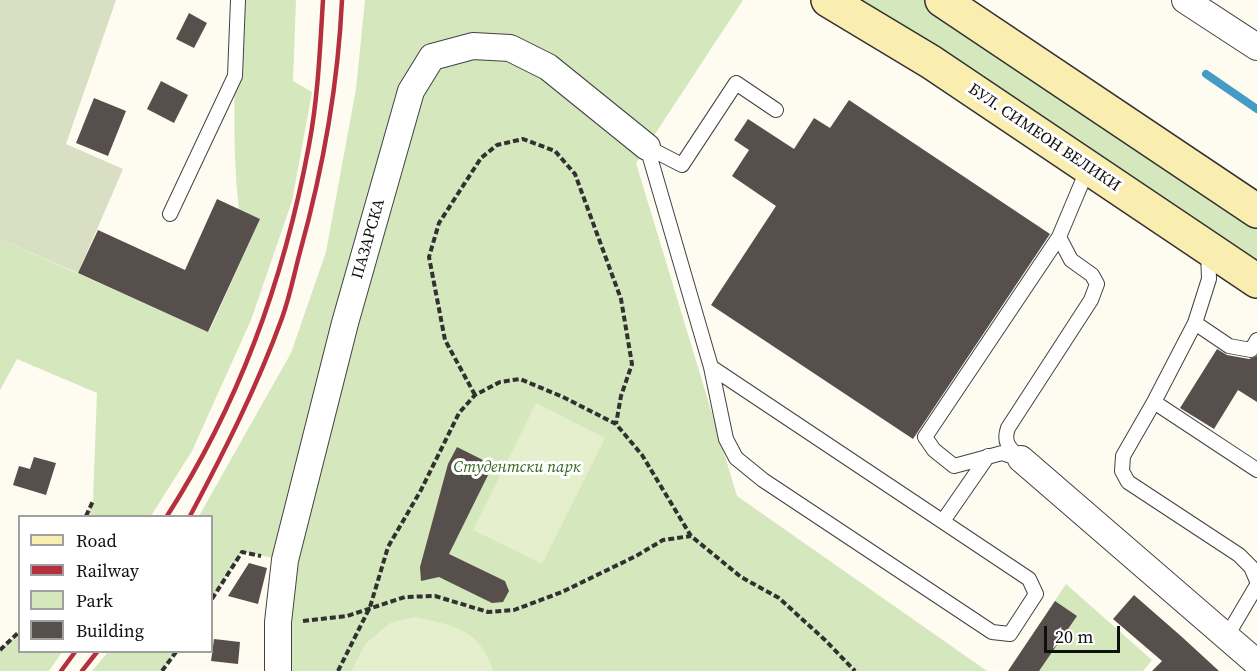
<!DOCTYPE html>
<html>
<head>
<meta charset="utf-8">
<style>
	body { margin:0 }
	#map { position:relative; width:1257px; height:671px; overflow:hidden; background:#fefbf1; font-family:"Source Serif 4",serif }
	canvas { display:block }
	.legend { position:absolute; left:18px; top:515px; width:195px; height:138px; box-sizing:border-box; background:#fff; border:2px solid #9f9f9f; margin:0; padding:8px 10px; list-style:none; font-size:18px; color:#0f0f0f }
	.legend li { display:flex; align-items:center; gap:12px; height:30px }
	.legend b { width:30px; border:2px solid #9f9f9f }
	.scale { position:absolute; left:1044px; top:626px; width:76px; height:27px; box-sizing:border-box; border:3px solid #0f0f0f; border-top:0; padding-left:8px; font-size:18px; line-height:21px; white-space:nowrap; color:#0f0f0f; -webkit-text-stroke:4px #fff; paint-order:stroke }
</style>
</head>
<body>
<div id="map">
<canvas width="1257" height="671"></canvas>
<ul class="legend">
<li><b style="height:8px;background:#faedb0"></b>Road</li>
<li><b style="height:8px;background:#b62f3f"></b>Railway</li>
<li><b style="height:16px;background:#d5e7bc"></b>Park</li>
<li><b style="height:16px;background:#574f4b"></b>Building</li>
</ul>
<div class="scale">20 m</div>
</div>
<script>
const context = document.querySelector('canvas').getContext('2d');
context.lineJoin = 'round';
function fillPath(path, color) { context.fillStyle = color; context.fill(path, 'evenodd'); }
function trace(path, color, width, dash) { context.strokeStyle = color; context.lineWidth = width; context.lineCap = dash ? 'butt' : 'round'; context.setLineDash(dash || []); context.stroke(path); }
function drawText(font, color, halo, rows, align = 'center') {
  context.font = font + ' "Source Serif 4",serif'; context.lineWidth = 6; context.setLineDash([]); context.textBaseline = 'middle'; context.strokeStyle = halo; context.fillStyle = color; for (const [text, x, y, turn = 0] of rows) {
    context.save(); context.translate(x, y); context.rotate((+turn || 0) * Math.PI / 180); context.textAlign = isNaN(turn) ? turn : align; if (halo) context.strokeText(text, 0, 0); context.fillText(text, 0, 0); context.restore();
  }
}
const green = new Path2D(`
	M 238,0 L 296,0 L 293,81 L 312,92 L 292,201 L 251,320 L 192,451 L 151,516 L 86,516 L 93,501 L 97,393 L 17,359 L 0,390 L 0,239 L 209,332 L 260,219 L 239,210 C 231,140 235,70 238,0 Z
	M 365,0 L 743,0 L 636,163 L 737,496 L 987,671 L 278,671 L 285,560 L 242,552 L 212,599 L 212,516 L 199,516 L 291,353 L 326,252 L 356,89 Z
	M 855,0 L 931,0 L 1257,221 L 1257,268 Z
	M 1066,584 L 1152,660 L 1143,671 L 1008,671 Z
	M 19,631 L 20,652 L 62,652 L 49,671 L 0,671 L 0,650 Z
	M 108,652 L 176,652 L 162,671 L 92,671 Z`);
const cemetery = new Path2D(`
	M 0,0 L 116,0 L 66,144 L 123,169 L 78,273 L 0,239 Z`);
const pitch = new Path2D(`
	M 536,403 L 605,438 L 542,564 L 473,530 Z
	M 414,617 C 454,625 480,629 493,671 L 351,671 L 366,643 L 390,623 Z`);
const stream = new Path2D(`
	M 1206,74 L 1257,109`);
const building = new Path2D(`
	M 189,13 L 207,23 L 194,48 L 176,39 Z
	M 161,81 L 188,95 L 174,123 L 147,109 Z
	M 94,98 L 126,111 L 108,156 L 76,143 Z
	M 849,100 L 1050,234 L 913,439 L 711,305 L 776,206 L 732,176 L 749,150 L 734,140 L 748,119 L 794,149 L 814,118 L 830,128 Z
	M 217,199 L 260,219 L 208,332 L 78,273 L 98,230 L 185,270 Z
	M 1217,349 L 1227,355 L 1249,359 L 1257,356 L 1257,402 L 1238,390 L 1214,429 L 1180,408 Z
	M 457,447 L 493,465 L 449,554 L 505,581 L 509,591 L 503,602 L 492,603 L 439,577 L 421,581 L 420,567 L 448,464 Z
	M 34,457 L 56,463 L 46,495 L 13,485 L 19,466 L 30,469 Z
	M 249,563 L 267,568 L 258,604 L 228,596 Z
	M 1134,595 L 1182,637 L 1219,671 L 1152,671 L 1162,661 L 1113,619 Z
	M 1055,601 L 1077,616 L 1039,671 L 1008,671 Z
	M 214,639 L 240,642 L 238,664 L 211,661 Z`);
const path = new Path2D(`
	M 475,395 L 445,340 L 429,257 L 439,223 L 481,158 L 497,145 L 523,139 L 555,151 L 575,174 L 621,299 L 632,364 L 621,396 L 616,424
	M 86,516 L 93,501
	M 212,599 L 242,552 L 261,556
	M 303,621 L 347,616 L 405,597 L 435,596 L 488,612 L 514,610 L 562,592 L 636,556 L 663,540 L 691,536
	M 0,650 L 20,631
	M 162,671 L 176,652
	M 338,671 L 370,607 L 388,547 L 421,490 L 459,413 L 475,395 L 500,382 L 520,379 L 563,397 L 616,424 L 642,455 L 691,536 L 741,577 L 779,598 L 825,640 L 855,671`);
const service = new Path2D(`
	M 647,147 L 711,367 L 726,439 L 736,458 L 763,480 L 992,632 L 1010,634 L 1036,594 L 1029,579 L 711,367
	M 647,147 L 682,165 L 736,83 L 776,110
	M 170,214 L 235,76 L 238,0
	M 1208,251 L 1209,279 L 1195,323 L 1154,402 L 1123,456 L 1122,471 L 1128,482 L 1239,555 L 1251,567 L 1257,581
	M 1195,323 L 1229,346 L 1251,350 L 1257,340
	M 1154,402 L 1257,470
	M 1019,457 C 1009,448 1003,442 1008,428 L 1091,300 L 1097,284 L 1092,275 L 1071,260 L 1059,237
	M 1021,459 L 1002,453 L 954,466 L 934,450 L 925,437 L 1059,237 L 1088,168
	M 943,521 L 988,456
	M 1227,636 L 1257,585`);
const minor = new Path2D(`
	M 1185,0 L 1257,47
	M 1021,459 L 1257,663
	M 278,671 L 278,622 L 285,560 L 345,323 L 411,91 L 432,57 L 473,46 L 510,48 L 548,67 L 647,147`);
const secondary = new Path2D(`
	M 828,0 L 931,62 L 1257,281
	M 942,0 L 1257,211`);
const rail = new Path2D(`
	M 167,516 C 239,404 285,275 309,145 C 318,98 320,48 323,0
	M 190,516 C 224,452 257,387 282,318 C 290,296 294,274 300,252 C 323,169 338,86 342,0
	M 61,671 L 75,652
	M 82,671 L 97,652`);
const streetNames = [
	["БУЛ. СИМЕОН ВЕЛИКИ",1044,138,34],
	["ПАЗАРСКА",369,239,-74]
];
const parkNames = [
	["Студентски парк",517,468]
];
fillPath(green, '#d5e7bc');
fillPath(cemetery, '#d8dfc3');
fillPath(pitch, '#e6efcd');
trace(stream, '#449bc5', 8);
fillPath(building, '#574f4b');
trace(service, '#424242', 16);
trace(minor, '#424242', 28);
trace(secondary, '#313131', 36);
trace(path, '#313131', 4, [6, 3]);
trace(service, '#fff', 14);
trace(minor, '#fff', 26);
trace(secondary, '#faedb0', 33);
trace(rail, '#b62f3f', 4.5);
drawText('16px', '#0f0f0f', '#fff', streetNames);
drawText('italic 16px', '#346322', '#fff', parkNames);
</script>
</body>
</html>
